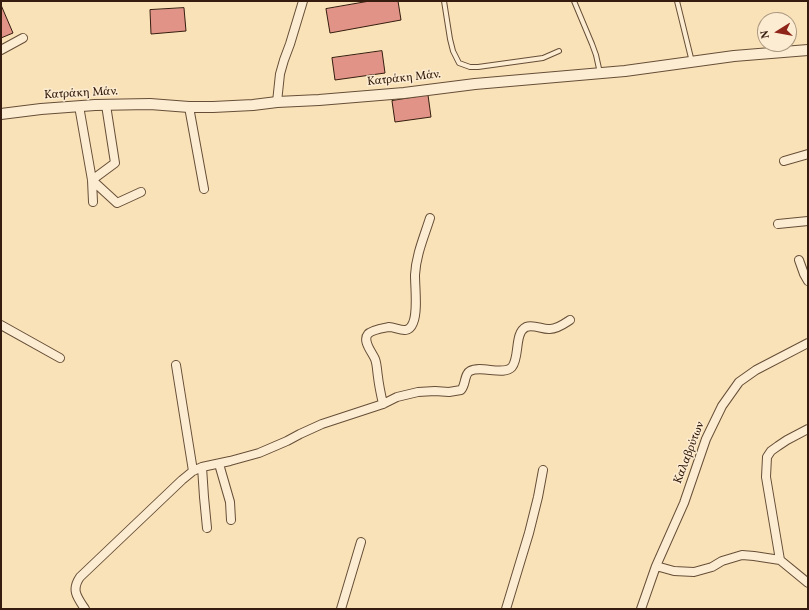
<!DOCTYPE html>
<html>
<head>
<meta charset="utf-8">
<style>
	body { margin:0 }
	#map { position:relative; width:809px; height:610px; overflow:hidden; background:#fae2b8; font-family:Vollkorn,serif }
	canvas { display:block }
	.frame { position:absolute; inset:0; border:2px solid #351c0e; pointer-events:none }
	.north { position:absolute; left:757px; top:12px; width:40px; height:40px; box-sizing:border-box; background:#fcecd1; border:1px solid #ac9983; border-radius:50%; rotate:259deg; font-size:11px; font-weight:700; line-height:16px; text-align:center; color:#351c0e }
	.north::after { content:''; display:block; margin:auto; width:14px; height:18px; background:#8f2418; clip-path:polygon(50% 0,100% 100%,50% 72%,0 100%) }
</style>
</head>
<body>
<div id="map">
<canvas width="809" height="610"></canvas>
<div class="frame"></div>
<div class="north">N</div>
</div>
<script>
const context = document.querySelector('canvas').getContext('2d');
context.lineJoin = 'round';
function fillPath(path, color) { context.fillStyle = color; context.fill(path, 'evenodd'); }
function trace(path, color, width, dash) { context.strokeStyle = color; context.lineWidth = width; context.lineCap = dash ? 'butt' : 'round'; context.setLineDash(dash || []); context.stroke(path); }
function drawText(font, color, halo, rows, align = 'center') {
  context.font = font + ' Vollkorn,serif'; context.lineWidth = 3; context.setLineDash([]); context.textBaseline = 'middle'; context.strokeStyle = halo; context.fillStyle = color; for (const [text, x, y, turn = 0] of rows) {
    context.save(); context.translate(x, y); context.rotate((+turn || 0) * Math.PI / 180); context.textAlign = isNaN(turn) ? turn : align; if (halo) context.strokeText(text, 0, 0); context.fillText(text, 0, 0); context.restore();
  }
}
const building = new Path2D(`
	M 370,1 L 398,1 L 401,20 L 330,33 L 326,9 Z
	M 1,5 L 13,33 L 1,38 Z
	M 184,8 L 186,31 L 151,34 L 150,10 Z
	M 382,51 L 385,73 L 335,80 L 332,58 Z
	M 428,95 L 431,117 L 395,122 L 392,101 Z`);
const service = new Path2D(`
	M 444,1 L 450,39 L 453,51 L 459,63 L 470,67 L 478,67 L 543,58 L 559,51
	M 574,1 L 592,44 L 596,55 L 600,73
	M 677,1 L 692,62`);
const minor = new Path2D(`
	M 1,50 L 23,38
	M 277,102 L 280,74 L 284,60 L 290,44 L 303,1
	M 79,106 L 92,180 L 93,202
	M 189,107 L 204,189
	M 784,161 L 808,154
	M 92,180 L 115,163 L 106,105
	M 92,180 L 117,203 L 141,192
	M 778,224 L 808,221
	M 799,260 L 804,274 L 808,281
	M 1,325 L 60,358
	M 176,365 L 193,471
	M 383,404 C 381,395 379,386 378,377 C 377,371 377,364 375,359 C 372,352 362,341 368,334 C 371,330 384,328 389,327 C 397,327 408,336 413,323 C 418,312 415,288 415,275 C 416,255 424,237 430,218
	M 219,464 L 230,502 L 231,520
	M 202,467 L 204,497 L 207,528
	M 780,560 L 766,477 L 767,457 L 771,451 L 778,446 L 787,440 L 808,429
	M 656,566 L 674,571 L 694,572 L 712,567 L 722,561 L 742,555 L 754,556 L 780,560 L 808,583
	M 85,609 C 77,597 71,590 80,577 L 182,480 L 193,471 L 202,467 L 230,461 L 259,453 L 287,441 L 300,434 L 322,424 L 383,404 L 397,397 L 418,392 L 435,391 L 449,392 L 461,390 C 466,385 464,374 470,371 C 481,365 504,376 512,367 C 520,357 514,333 526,327 C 534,324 543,330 550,329 C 557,329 564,324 570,320
	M 341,609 L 361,542
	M 506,609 L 529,533 L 538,497 L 543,470
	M 641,609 L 656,566 L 684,503 L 706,439 L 722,406 L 739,382 L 756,370 L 808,343`);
const tertiary = new Path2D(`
	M 1,114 L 41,109 L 95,105 L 150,104 L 189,107 L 213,107 L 253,105 L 277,102 L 319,100 L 404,93 L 475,84 L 625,71 L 734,56 L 808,50`);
const streetNames = [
	["Κατράκη Μάν.",404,79,-6],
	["Κατράκη Μάν.",81,94,-3],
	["Καλαβρύτων",690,453,-69]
];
fillPath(building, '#e09386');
trace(building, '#351c0e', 1);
trace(service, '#664e38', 6);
trace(minor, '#664e38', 10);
trace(tertiary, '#664e38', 12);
trace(service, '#fcecd1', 4);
trace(minor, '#fcecd1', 8);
trace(tertiary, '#fcecd1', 10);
drawText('12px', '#351c0e', '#fcecd1', streetNames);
</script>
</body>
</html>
